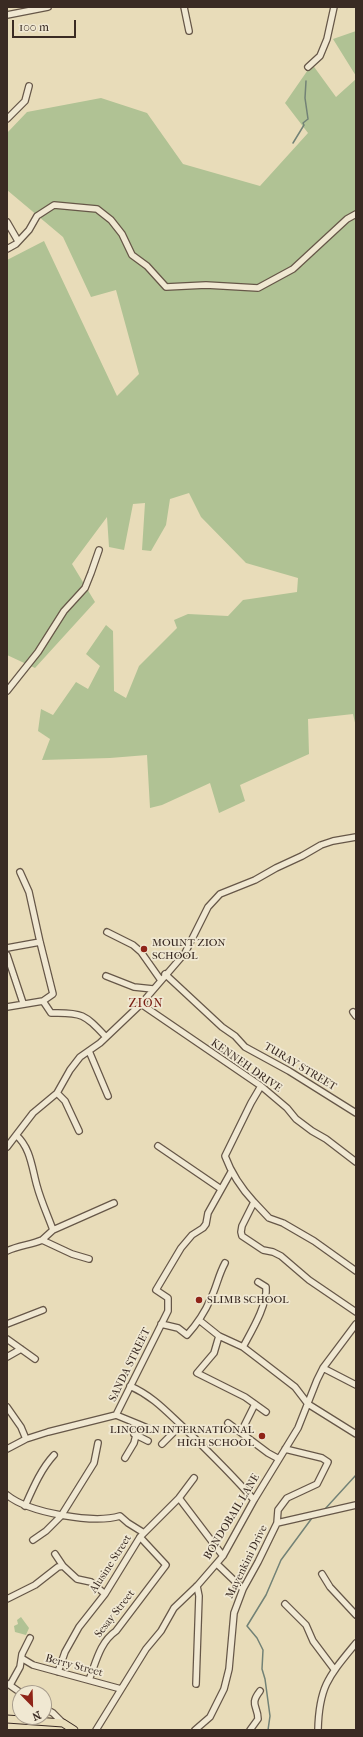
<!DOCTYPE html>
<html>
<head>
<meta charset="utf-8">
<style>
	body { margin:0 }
	#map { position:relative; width:363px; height:1737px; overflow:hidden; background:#e8dcb9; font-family:"IM FELL French Canon",serif }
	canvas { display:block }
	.frame { position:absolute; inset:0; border:8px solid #3a2b23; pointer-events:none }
	.north { position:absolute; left:12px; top:1685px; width:40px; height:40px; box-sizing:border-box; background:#f0e8d2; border:1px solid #a79c8c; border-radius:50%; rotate:157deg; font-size:11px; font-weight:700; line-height:16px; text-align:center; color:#3a2b23 }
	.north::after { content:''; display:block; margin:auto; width:14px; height:18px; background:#8f2418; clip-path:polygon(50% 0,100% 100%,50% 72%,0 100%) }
	.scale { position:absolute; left:12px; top:20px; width:64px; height:18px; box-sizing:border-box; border:2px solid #3a2b23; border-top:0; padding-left:5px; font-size:12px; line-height:14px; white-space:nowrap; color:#3a2b23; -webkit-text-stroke:3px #f0e8d2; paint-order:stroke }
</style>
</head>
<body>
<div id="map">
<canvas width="363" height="1737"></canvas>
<div class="frame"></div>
<div class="north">N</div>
<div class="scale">100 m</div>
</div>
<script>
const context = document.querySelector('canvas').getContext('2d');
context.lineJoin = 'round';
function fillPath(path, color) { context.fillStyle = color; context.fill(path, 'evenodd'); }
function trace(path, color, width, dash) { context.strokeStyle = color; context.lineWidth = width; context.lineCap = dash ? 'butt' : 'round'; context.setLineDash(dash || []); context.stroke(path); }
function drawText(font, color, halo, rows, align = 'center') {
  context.font = font + ' "IM FELL French Canon",serif'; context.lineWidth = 3.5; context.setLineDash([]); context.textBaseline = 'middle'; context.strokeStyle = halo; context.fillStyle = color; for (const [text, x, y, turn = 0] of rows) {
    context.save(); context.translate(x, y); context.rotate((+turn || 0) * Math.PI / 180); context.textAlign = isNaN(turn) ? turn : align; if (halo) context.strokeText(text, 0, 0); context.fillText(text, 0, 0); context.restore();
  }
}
const green = new Path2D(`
	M 356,31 L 356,76 L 333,39 Z
	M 312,64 L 336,97 L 356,79 L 356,727 L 353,714 L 308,719 L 309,754 L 240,785 L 245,801 L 219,813 L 210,783 L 162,805 L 150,808 L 147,755 L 110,758 L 42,760 L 50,739 L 38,731 L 41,709 L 53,715 L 76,682 L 88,689 L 100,666 L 86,654 L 106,625 L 113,631 L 114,691 L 126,698 L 139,666 L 177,628 L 174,620 L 188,614 L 228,616 L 243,600 L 297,592 L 298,578 L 246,563 L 201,517 L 189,493 L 170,499 L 166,525 L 151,551 L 142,550 L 145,503 L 133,504 L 124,550 L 109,547 L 107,517 L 72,564 L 95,602 L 35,668 L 7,655 L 7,260 L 44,241 L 117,396 L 139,374 L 116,290 L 91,297 L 63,237 L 7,190 L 7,133 L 27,112 L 101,98 L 147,113 L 183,164 L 260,186 L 308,133 L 285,103 Z
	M 21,1617 L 29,1628 L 26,1635 L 15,1632 L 14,1626 L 18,1624 L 17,1620 Z`);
const stream = new Path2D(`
	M 293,143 L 304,125 L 303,123 L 308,119 L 305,98 L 306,81
	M 325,1509 L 356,1475
	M 268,1730 L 270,1716 L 265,1679 L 262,1669 L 263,1650 L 257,1638 L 247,1626 L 266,1595 L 281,1560 L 312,1518`);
const minor = new Path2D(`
	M 184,7 L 189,31
	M 7,15 L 48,7
	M 308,67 L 320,56 L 327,39 L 334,7
	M 7,119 L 25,101 L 29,86
	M 7,222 L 18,241
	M 7,249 L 16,244 L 29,230 L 37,216 L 54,205 L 97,209 L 111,220 L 122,234 L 132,255 L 147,266 L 166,287 L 206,285 L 258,288 L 293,269 L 347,219 L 356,214
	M 7,691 L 38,652 L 64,611 L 85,588 L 91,573 L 99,550
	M 107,932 L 133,945 L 141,952 L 160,979
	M 7,948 L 40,942
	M 7,955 L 23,1003
	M 165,974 L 222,1027 L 235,1036 L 245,1047 L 289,1071 L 356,1113
	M 106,976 L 134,987 L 153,989
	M 43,1001 L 51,1013 C 83,1012 85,1015 106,1037
	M 141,1004 L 261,1086 L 287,1108 L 296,1119 L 312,1131 L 326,1139 L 356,1162
	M 7,1007 L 43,1001 L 53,994 L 40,942 L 29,892 L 20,872
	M 353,1012 L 356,1016
	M 89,1051 L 108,1096
	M 261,1086 L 251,1103 L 225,1156 C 232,1175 241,1188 254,1202 L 242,1226 L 241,1232 L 242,1236 L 263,1250 L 273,1252 L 281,1256 L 309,1280 L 356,1312
	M 57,1093 L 65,1101 L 79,1131
	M 16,1135 C 31,1148 32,1169 37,1186 C 41,1201 48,1216 53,1230 L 42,1240
	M 158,1146 L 221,1189
	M 7,1147 L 33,1113 L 57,1093 L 70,1070 L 80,1057 L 100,1043 L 141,1004 L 185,953 L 208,907 L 220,894 L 255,880 L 276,868 L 302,856 L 321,845 L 333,841 L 356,837
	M 254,1202 L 269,1218 L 283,1223 L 314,1241 L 356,1271
	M 53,1230 L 114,1203
	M 7,1251 C 19,1245 31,1245 42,1240 L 72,1254 L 89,1259
	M 199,1320 L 219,1336 L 243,1347 L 260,1360 L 295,1387 L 308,1404 L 356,1434
	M 7,1324 L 43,1310
	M 161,1324 L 178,1328 L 187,1335 C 197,1324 205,1312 211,1298 C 217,1286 218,1276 225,1263
	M 219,1336 L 214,1353 L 197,1373 L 245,1397 L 266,1412
	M 7,1339 L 35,1359
	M 243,1347 C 251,1332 268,1304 266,1287 L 258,1282
	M 7,1357 L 21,1349
	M 323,1368 L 356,1385
	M 130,1386 C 152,1396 164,1409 181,1425 C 206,1449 231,1473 254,1500
	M 7,1407 L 21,1427 L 26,1439
	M 116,1415 L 138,1424 L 134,1434 L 136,1435 L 134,1443 L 125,1458
	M 228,1423 L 268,1453 L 279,1459
	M 138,1424 L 152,1430
	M 241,1432 L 255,1404
	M 136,1435 L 148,1441
	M 162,1444 L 181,1425
	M 7,1449 L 26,1439 L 48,1432 L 116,1415 L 168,1311 L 168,1298 L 156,1290 L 181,1248 L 192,1235 L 203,1228 L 206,1224 L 208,1213 L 231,1172
	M 7,1495 C 29,1513 94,1524 120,1516 L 128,1523 L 144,1533
	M 179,1498 L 223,1556
	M 25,1506 C 33,1488 41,1469 54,1455
	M 277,1523 L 356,1505
	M 33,1540 L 46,1531 L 61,1516 L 94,1463 L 98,1443
	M 55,1554 L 63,1566
	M 217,1564 L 243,1589
	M 322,1574 L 330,1587 L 356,1615
	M 7,1599 L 35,1585 L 58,1567 L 63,1566 L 77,1579 L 91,1582 L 105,1594
	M 285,1604 L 306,1625 L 313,1641 L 334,1669
	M 23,1659 L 33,1665 L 121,1689
	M 58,1672 L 65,1652 L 79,1627 L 105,1594 L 140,1537 L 179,1498 L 194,1478
	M 89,1680 C 96,1662 100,1642 116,1631 L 166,1565 L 140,1537
	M 8,1684 L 21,1693
	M 196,1684 L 199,1596 L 197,1586
	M 10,1685 L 20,1667 L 22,1654 L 30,1638
	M 44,1708 L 53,1713 L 63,1723
	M 96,1730 L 146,1649 L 161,1631 L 174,1608 L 197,1586 L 223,1556 L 254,1500 L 298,1428 L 317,1380 L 323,1368 L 356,1324
	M 195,1730 L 210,1717 L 224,1689 L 229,1669 L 234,1613 L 243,1589 L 258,1562 L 277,1523 L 278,1510 L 287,1498 L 317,1484 L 328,1462 L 322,1458 L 285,1449
	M 250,1730 L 258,1719 C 258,1706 249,1705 260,1691
	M 318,1730 C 319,1686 329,1676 356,1643`);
const major = new Path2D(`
	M 7,1719 L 63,1723 L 74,1730`);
const markers = [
	[144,949,4,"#8f2418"],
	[199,1300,4,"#8f2418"],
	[262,1436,4,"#8f2418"]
];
const poiNames = [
	["MOUNT ZION",152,943],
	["SCHOOL",152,956],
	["SLIMB SCHOOL",207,1300],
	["LINCOLN INTERNATIONAL",254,1430,"right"],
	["HIGH SCHOOL",254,1443,"right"]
];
const streetNames = [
	["KENNEH DRIVE",246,1066,35],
	["TURAY STREET",300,1067,31],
	["SANDA STREET",130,1365,-64],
	["BONDOBAIL LANE",232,1517,-59],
	["Mayenkini Drive",247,1562,-64],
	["Alusine Street",111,1564,-57],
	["Sesay Street",115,1614,-52],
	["Berry Street",74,1666,15]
];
const neighbourhoodNames = [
	["ZION",146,1004]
];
fillPath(green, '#b0c294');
trace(stream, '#728276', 1.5);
trace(minor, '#665748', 8);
trace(major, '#3a2b23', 9);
trace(minor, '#f0e8d2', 5.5);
trace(major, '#e8dcb9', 7);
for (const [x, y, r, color] of markers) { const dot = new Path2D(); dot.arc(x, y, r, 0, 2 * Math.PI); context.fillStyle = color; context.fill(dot); trace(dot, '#f0e8d2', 1.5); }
drawText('11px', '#3a2b23', '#f0e8d2', poiNames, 'left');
drawText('11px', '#3a2b23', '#f0e8d2', streetNames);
context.letterSpacing = '1px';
drawText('12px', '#7a1f14', '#f0e8d2', neighbourhoodNames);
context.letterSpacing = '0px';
</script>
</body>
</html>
